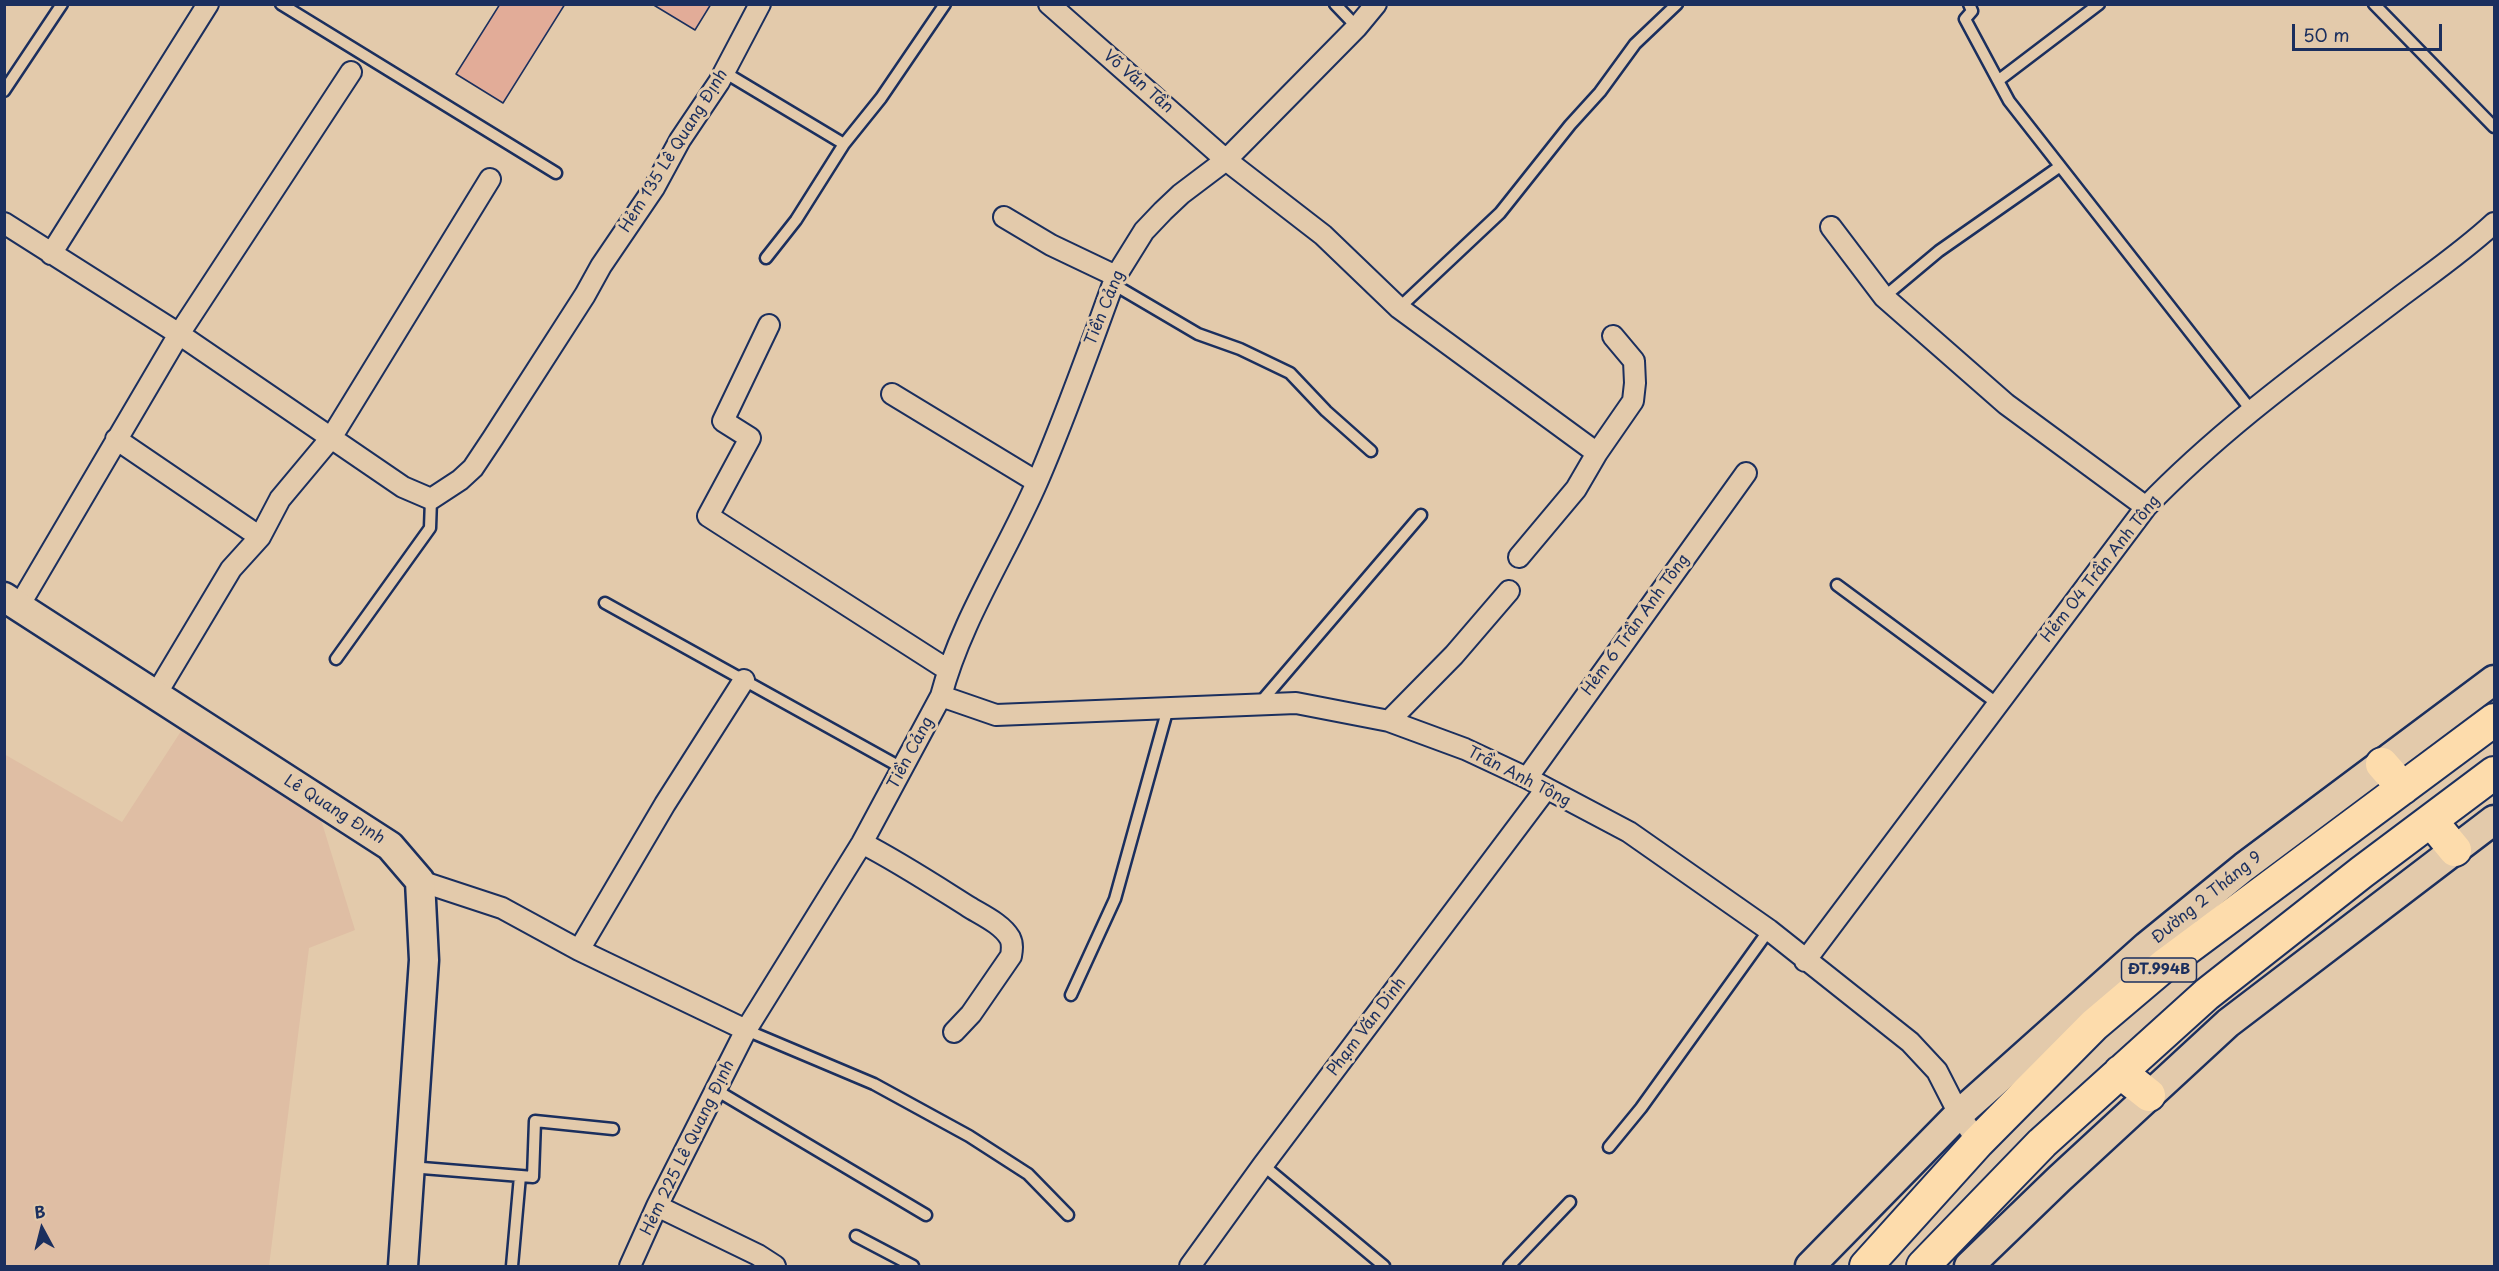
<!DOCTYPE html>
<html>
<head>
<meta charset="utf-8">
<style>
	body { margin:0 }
	#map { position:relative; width:2499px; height:1271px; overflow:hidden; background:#e3caab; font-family:"Playpen Sans",sans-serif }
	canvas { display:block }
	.frame { position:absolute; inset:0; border:6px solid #1b2f5e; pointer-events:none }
	.north { position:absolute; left:12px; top:1199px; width:60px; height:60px; -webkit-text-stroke:4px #e3caab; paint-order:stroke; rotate:353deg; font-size:16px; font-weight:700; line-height:24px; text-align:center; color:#1b2f5e }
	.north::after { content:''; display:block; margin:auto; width:21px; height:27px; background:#1b2f5e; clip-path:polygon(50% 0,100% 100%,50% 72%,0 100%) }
	.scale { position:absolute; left:2292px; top:24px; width:150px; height:27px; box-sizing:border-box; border:3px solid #1b2f5e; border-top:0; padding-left:8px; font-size:18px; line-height:21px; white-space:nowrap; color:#1b2f5e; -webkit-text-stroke:4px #e3caab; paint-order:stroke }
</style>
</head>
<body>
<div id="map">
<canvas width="2499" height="1271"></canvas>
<div class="frame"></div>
<div class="north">B</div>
<div class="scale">50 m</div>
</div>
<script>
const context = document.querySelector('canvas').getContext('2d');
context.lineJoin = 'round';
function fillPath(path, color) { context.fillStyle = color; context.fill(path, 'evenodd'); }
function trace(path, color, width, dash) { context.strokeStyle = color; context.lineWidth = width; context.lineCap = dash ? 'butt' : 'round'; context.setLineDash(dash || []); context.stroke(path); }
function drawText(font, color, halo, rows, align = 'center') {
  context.font = font + ' "Playpen Sans",sans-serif'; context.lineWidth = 6; context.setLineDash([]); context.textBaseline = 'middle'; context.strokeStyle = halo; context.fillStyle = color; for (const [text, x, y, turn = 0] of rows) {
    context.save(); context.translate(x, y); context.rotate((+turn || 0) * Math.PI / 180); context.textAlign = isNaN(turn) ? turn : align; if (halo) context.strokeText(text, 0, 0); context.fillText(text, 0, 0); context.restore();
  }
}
const built = new Path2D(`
	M 187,722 L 318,810 L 355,930 L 309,948 L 269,1266 L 5,1266 L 4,754 L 122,822 Z`);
const building = new Path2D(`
	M 500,4 L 565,4 L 503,103 L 456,74 Z
	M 652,4 L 711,4 L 695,30 Z`);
const lane = new Path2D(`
	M 281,4 L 556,173
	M 1335,4 L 1357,27
	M 1969,4 L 1972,11 L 1965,19 L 2009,101 L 2251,410
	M 2374,4 L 2494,127
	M 724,72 L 844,144
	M 1999,80 L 2099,4
	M 4,91 L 62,4
	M 766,258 L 796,220 L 844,144 L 881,98 L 945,4
	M 1113,284 L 1198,334 L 1240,349 L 1290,373 L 1326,411 L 1371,451
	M 1884,297 L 1939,251 L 2059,167
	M 1399,308 L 1500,213 L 1570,125 L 1600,92 L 1635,44 L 1677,4
	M 1837,585 L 1998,704
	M 605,603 L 902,768
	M 336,659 L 430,528 L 431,499
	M 1260,703 L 1421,515
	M 1071,995 L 1115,899 L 1168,708
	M 746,1030 L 874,1084 L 969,1136 L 1028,1174 L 1068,1215
	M 716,1090 L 926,1215
	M 1609,1147 L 1641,1108 L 1769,930
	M 1263,1165 L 1384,1266
	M 410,1167 L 533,1177 L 535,1121 L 613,1129
	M 856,1236 L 913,1266
	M 512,1266 L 520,1176
	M 1509,1266 L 1570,1202`);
const street = new Path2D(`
	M 1049,4 L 1226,160 L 1323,235 L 1399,308 L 1597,453
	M 1004,217 L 1051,245 L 1116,276
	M 4,223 L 179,334 L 403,487 L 431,499 L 460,480 L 473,468 L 493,438 L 585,295 L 601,266 L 654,188 L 680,140 L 719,82 L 760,4
	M 1831,227 L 1884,297 L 2006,404 L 2146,507
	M 51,254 L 208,4
	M 769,325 L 723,421 L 750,438 L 708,516 L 948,670
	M 892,394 L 1037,482
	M 116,439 L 260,537
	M 1519,557 L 1576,489 L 1597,453 L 1633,401 L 1635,383 L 1634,361 L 1613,336
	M 19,606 L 179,334 L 351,72
	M 155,696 L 231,569 L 260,537 L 280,499 L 331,438 L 490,179
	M 941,696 L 996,715 L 1296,703 L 1389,721 L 1465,749 L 1527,778 L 1629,832 L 1769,930 L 1910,1042 L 1937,1071 L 1959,1114 L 1978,1142
	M 1389,721 L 1454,655 L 1509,591
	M 1527,778 L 1746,473
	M 862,843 C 899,862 934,885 969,907 C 982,915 1002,924 1010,938 C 1013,944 1012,950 1011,956 L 971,1014 L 954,1032
	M 420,881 L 502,908 L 579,950 L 746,1030 L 862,843 L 941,696 C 961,620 1007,552 1038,480 C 1067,413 1091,344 1116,276 L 1144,231 L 1163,211 L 1181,194 L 1226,160 L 1357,27 L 1376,4
	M 579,950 L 665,804 L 744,680
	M 1805,961 L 2146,507 C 2223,427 2313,363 2401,296 C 2433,272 2465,250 2494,223
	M 657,1206 L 758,1255 L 775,1266
	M 630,1266 L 657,1206 L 746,1030
	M 1190,1266 L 1263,1165 L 1546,789`);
const secondary = new Path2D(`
	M 4,597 L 390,846 L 420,881 L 424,960 L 403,1266
	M 1810,1266 L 1959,1114 L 2147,946 L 2244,867 L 2494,680
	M 1969,1266 L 2059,1179 L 2228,1023 L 2494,820`);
const primary = new Path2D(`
	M 2382,764 L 2403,788
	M 2431,821 L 2455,850
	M 2120,1072 L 2149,1095
	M 1866,1266 L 1978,1142 L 2094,1025 L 2166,964 L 2494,720
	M 1923,1266 L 2042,1143 L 2207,994 L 2362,872 L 2494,773`);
const shields = [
	[2159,970,75]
];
const shieldNames = [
	["ĐT.994B",2159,970]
];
const streetNames = [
	["Võ Văn Tần",1138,82,41],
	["Hẻm 135 Lê Quang Định",674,151,-58],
	["Tiền Cảng",1105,308,-68],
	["Hẻm 04 Trần Anh Tông",2101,569,-52],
	["Hẻm 6 Trần Anh Tông",1636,625,-54],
	["Tiền Cảng",911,753,-62],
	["Trần Anh Tông",1519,777,27],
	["Lê Quang Định",334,810,32],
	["Đường 2 Tháng 9",2207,898,-39],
	["Phạm Văn Dinh",1367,1027,-53],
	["Hẻm 225 Lê Quang Định",688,1148,-64]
];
fillPath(built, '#dfbea4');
fillPath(building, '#e2ac98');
trace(building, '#1b2f5e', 1.5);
trace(lane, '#1b2f5e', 15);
trace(street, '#1b2f5e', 24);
trace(secondary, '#1b2f5e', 33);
trace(primary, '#1b2f5e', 36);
trace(lane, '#e3caab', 10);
trace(street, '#e3caab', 20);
trace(secondary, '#e3caab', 28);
trace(primary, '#fddcac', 32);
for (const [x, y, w] of shields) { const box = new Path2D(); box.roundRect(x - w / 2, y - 12, w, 24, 4.5); context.fillStyle = '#e3caab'; context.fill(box); trace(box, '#1b2f5e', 1.5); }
drawText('bold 15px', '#1b2f5e', null, shieldNames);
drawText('16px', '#1b2f5e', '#e3caab', streetNames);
</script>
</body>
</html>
